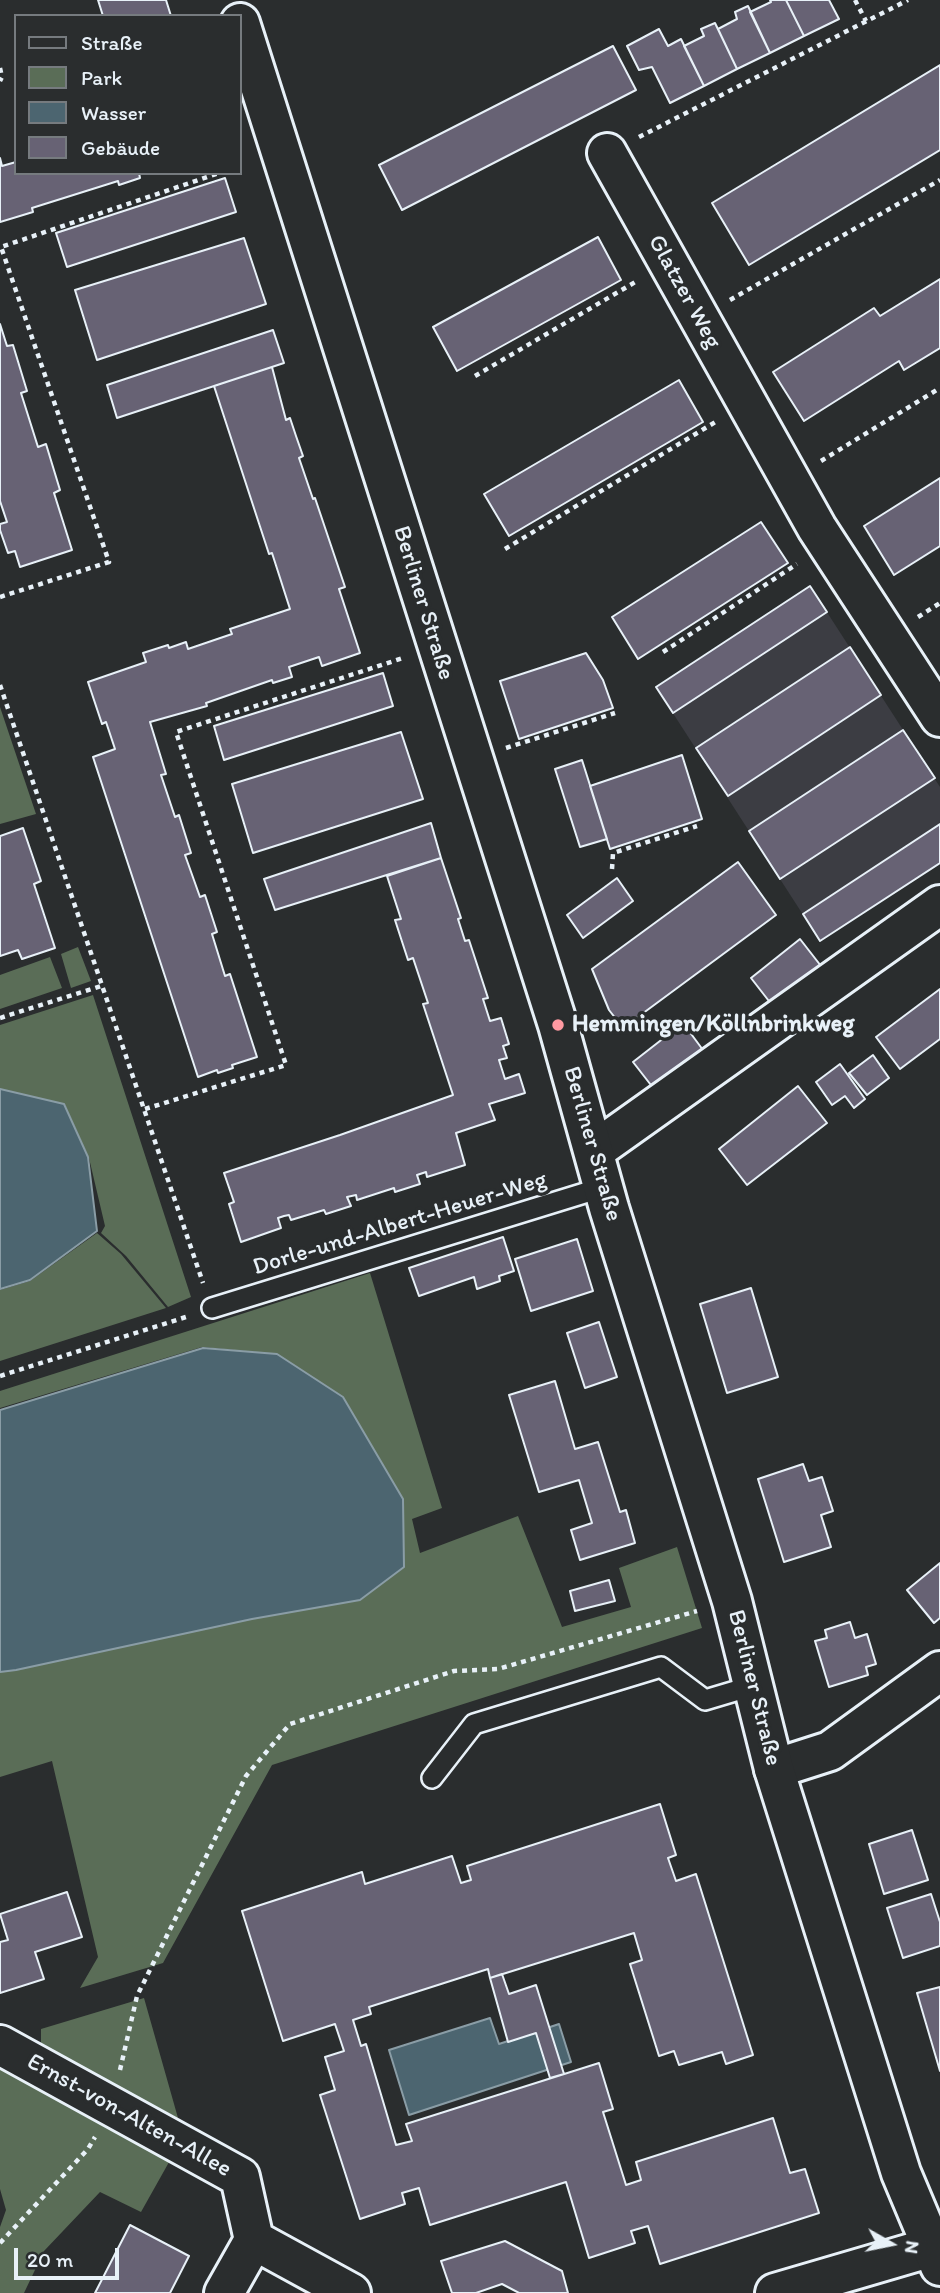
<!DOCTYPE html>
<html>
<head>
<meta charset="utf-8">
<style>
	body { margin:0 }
	#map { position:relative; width:940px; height:2293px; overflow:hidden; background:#2a2d2e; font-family:Itim,sans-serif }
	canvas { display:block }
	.legend { position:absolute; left:14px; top:14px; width:228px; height:161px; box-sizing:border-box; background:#2a2d2e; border:2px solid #767b7f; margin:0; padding:9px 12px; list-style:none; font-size:21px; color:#e8f1f8 }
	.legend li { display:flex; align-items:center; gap:14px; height:35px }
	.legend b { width:35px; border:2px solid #767b7f }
	.north { position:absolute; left:856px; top:2209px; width:70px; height:70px; -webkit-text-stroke:5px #2a2d2e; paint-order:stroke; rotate:99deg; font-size:19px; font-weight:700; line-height:28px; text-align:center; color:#e8f1f8 }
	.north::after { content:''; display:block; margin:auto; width:24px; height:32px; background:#e8f1f8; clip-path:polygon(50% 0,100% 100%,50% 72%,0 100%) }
	.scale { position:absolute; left:14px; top:2248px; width:105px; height:32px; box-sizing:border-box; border:4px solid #e8f1f8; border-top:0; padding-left:9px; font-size:21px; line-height:24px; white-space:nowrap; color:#e8f1f8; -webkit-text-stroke:5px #2a2d2e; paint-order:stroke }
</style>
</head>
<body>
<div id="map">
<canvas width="940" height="2293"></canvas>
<ul class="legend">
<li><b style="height:9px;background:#2a2d2e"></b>Straße</li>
<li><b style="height:19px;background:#5a6d57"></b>Park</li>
<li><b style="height:19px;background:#4c6570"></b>Wasser</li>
<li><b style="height:19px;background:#676274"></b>Gebäude</li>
</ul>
<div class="north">N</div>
<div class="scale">20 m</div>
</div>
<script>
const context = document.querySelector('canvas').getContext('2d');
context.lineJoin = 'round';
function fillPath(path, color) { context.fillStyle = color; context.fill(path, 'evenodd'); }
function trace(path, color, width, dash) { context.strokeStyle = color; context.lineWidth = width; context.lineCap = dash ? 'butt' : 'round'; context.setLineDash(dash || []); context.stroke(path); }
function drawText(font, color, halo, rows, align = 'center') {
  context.font = font + ' Itim,sans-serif'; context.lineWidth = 7; context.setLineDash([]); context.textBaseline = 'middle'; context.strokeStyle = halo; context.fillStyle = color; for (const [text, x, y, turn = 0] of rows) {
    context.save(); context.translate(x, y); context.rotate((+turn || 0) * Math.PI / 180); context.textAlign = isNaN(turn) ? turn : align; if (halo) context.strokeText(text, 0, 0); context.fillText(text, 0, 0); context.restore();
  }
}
const built = new Path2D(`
	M 810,586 L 940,787 L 940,863 L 820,941 L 656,687 Z`);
const green = new Path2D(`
	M 0,707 L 36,814 L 0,824 Z
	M 78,947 L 91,981 L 71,988 L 61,954 Z
	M 50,957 L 62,988 L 0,1009 L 0,975 Z
	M 93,995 L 191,1297 L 168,1307 L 126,1256 L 101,1233 L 105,1226 L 89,1158 L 65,1105 L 0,1089 L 0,1025 Z
	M 97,1233 L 121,1254 L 166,1308 L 0,1361 L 0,1290 L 30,1281 Z
	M 370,1273 L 442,1508 L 412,1519 L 420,1553 L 518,1516 L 562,1627 L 631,1607 L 619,1568 L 677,1547 L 702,1628 L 272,1765 L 163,1963 L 80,1988 L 98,1957 L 52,1761 L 0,1777 L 0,1672 L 16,1670 L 252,1619 L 360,1600 L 277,1354 L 202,1347 L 0,1408 L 0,1391 Z
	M 144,1998 L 178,2118 L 67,2059 L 41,2043 L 41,2029 Z
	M 0,2065 L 173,2155 L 141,2212 L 100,2192 L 44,2251 L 24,2293 L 0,2293 L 0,2227 L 6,2210 L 0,2189 Z`);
const water = new Path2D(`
	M 0,1089 L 64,1104 L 88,1157 L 97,1231 L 30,1280 L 0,1289 Z
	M 203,1348 L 277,1354 L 343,1397 L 403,1499 L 404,1567 L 360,1600 L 252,1619 L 16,1670 L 0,1672 L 0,1410 Z
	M 490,2018 L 499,2044 L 559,2024 L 571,2062 L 409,2115 L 389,2050 Z`);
const building = new Path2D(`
	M 98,0 L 166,0 L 171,16 L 103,16 Z
	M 770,0 L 786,0 L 804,36 L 770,53 L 750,12 L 771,2 Z
	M 786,0 L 829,0 L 839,19 L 804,36 Z
	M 748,6 L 770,53 L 737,69 L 718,29 L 737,19 L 735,12 Z
	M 715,23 L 737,69 L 704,86 L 684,46 L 704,36 L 701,29 Z
	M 659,29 L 668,46 L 681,39 L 704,86 L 670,103 L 652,67 L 639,70 L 627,46 Z
	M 613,46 L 636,90 L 402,210 L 379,165 Z
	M 940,65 L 940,150 L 749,265 L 712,203 Z
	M 0,158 L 2,166 L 16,162 L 16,173 L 139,173 L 140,178 L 119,185 L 118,181 L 32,208 L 33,212 L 0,222 Z
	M 225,178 L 236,212 L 67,267 L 56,233 Z
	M 598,237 L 621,280 L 457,371 L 433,327 Z
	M 244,238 L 266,304 L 97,360 L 75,290 Z
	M 940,279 L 940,348 L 904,370 L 899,361 L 804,421 L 773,372 L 874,308 L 880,316 Z
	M 0,324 L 7,346 L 13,345 L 27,391 L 21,393 L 38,447 L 46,444 L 60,490 L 54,493 L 72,550 L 20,567 L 15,551 L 8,553 L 0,530 L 0,524 L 7,522 L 0,501 Z
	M 273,330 L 284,363 L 117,418 L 107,385 Z
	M 272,367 L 286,420 L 290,418 L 296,436 L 303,456 L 299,458 L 313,499 L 315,498 L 345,587 L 339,589 L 360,653 L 322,666 L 319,657 L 289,667 L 292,677 L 273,683 L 272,680 L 206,703 L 207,706 L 150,722 L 166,774 L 161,775 L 175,817 L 179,815 L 191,853 L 185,855 L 200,897 L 205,895 L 217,932 L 212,934 L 225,976 L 230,974 L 257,1057 L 232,1065 L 233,1068 L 218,1073 L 217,1070 L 198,1077 L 93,757 L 115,749 L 106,722 L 102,724 L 88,682 L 146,662 L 143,653 L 168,645 L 169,648 L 186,642 L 188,649 L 232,634 L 230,629 L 290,609 L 272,553 L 269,554 L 214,386 Z
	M 679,380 L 703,422 L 509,536 L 484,494 Z
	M 940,478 L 940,546 L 894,575 L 864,526 Z
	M 761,522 L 788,563 L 638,659 L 612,617 Z
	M 810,586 L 827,612 L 673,713 L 656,687 Z
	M 850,647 L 881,695 L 728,796 L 696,748 Z
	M 586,653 L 603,680 L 613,708 L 519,739 L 500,681 Z
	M 383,673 L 393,706 L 224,760 L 214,726 Z
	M 903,730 L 935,778 L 780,879 L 749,831 Z
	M 401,732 L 423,799 L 253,853 L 232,784 Z
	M 682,755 L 702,819 L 610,849 L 590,786 Z
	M 582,760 L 607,839 L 580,847 L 555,769 Z
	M 431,823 L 441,858 L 275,910 L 264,879 Z
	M 940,824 L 940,863 L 820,941 L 803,914 Z
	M 23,828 L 41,881 L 34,884 L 55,948 L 22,959 L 18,950 L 0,956 L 0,836 Z
	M 441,858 L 461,918 L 458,919 L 465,941 L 469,940 L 488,998 L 483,999 L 490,1021 L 501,1018 L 509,1044 L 503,1046 L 507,1058 L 499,1060 L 505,1079 L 519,1074 L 525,1093 L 489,1104 L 495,1120 L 456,1133 L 465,1165 L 427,1177 L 426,1172 L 417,1175 L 420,1184 L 395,1192 L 394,1188 L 357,1200 L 356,1195 L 347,1197 L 351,1206 L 326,1214 L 324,1210 L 291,1220 L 289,1215 L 284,1216 L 278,1218 L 281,1228 L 241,1242 L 229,1204 L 234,1202 L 224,1173 L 340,1135 L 453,1095 L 423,1004 L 428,1003 L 413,958 L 408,960 L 395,920 L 401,919 L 387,876 Z
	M 738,862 L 776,915 L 623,1028 L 609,1010 L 592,969 Z
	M 617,878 L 633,901 L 583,938 L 567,915 Z
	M 800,939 L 821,966 L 772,1005 L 751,978 Z
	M 940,989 L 940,1039 L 900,1069 L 876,1037 Z
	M 683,1023 L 703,1050 L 654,1089 L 633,1062 Z
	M 873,1055 L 889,1078 L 867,1095 L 849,1073 Z
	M 840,1064 L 865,1099 L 854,1108 L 845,1096 L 832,1105 L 816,1082 Z
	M 798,1086 L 827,1123 L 747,1185 L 719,1149 Z
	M 503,1237 L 514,1271 L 499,1276 L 500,1281 L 477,1289 L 474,1277 L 419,1296 L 409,1268 Z
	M 577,1239 L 593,1291 L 531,1311 L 515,1259 Z
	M 751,1288 L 778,1377 L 727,1393 L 700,1304 Z
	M 599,1322 L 617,1377 L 585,1388 L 567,1333 Z
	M 555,1381 L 575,1449 L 598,1442 L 620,1512 L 626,1510 L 635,1543 L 580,1560 L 571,1530 L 592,1523 L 579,1480 L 539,1492 L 509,1395 Z
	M 803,1464 L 809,1481 L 822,1477 L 833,1511 L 821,1515 L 831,1547 L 784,1562 L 758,1479 Z
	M 940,1563 L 940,1618 L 934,1623 L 907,1590 Z
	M 609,1580 L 615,1601 L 575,1611 L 570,1591 Z
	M 850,1622 L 855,1638 L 867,1634 L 876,1664 L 866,1667 L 868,1675 L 829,1687 L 815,1641 L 827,1638 L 825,1630 Z
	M 660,1804 L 676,1855 L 668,1858 L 676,1881 L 696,1874 L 753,2055 L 726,2064 L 722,2052 L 679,2065 L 674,2051 L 659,2056 L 630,1964 L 642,1960 L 634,1933 L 490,1978 L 488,1969 L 369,2007 L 371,2014 L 353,2020 L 361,2046 L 366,2044 L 396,2145 L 412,2141 L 406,2124 L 599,2063 L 613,2109 L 603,2112 L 626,2185 L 641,2180 L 636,2162 L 773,2118 L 790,2173 L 805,2169 L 819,2213 L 660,2264 L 648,2226 L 631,2231 L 635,2243 L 589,2258 L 566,2182 L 430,2225 L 419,2188 L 402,2193 L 405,2204 L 360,2219 L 320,2095 L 335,2090 L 325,2057 L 344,2051 L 335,2024 L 283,2041 L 242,1911 L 362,1872 L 365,1884 L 452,1856 L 461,1883 L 471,1880 L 467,1866 Z
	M 912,1830 L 928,1880 L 884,1894 L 869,1844 Z
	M 67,1892 L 82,1937 L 35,1952 L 44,1979 L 0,1993 L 0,1942 L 8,1940 L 0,1914 Z
	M 931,1894 L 940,1922 L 940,1946 L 903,1958 L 887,1908 Z
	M 502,1974 L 509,1994 L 536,1985 L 564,2074 L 550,2078 L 536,2033 L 508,2042 L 490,1978 Z
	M 940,1987 L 940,2071 L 917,1993 Z
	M 130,2225 L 189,2256 L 170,2293 L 95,2293 Z
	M 505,2241 L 562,2271 L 568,2293 L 519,2293 L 502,2284 L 476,2293 L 452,2293 L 441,2261 Z`);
const path = new Path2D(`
	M 855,0 L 866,21
	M 0,68 L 2,77 L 0,81
	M 639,137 L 908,0
	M 730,300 L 940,180
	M 475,376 L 637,281
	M 821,461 L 940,388
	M 505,549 L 717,421
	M 0,597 L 109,562 L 1,247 L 219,173
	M 918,617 L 940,603
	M 663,652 L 797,564
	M 0,685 L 203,1283
	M 506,748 L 615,713
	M 612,869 L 613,853 L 697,826
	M 0,1018 L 101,986
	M 145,1109 L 286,1065 L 176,732 L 403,658
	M 0,1376 L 189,1316
	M 120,2070 L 137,1996 L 246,1776 L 290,1724 L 454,1671 L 498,1669 L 697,1611
	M 0,2243 L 88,2149 L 95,2137`);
const lane = new Path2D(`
	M 212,1308 L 604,1187
	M 432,1778 L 474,1724 L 661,1667 L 705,1700 L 752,1686`);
const street = new Path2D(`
	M 607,153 L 817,528 L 940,717
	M 594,1151 L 940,905
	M 774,1769 L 830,1751 L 940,1671
	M 0,2045 L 240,2177 L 254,2240 L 351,2293
	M 224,2293 L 254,2240
	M 775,2293 L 932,2247`);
const secondary = new Path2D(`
	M 240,23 L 558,1025 L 609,1208 L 732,1601 L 774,1769 L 901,2173 L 940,2266`);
const markers = [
	[558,1025,7,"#ff9aa2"]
];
const streetNames = [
	["Glatzer Weg",684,292,61],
	["Berliner Straße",423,603,73],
	["Berliner Straße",592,1144,74],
	["Dorle-und-Albert-Heuer-Weg",400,1224,-17],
	["Berliner Straße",754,1688,76],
	["Ernst-von-Alten-Allee",129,2116,29]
];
const poiNames = [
	["Hemmingen/Köllnbrinkweg",572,1025]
];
fillPath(built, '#3c3d43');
fillPath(green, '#5a6d57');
fillPath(water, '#4c6570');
trace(water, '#8a9da6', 2);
fillPath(building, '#676274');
trace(building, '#e8f1f8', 2);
trace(lane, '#e8f1f8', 24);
trace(street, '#e8f1f8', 44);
trace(secondary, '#e8f1f8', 44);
trace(path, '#e8f1f8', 4.5, [5, 5]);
trace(lane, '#2a2d2e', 19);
trace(street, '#2a2d2e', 38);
trace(secondary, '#2a2d2e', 38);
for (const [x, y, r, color] of markers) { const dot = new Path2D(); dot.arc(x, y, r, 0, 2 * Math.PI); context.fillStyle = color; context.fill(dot); trace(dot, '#2a2d2e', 2.5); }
drawText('24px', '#e8f1f8', '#2a2d2e', streetNames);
drawText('bold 24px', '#e8f1f8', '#2a2d2e', poiNames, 'left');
</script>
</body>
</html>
